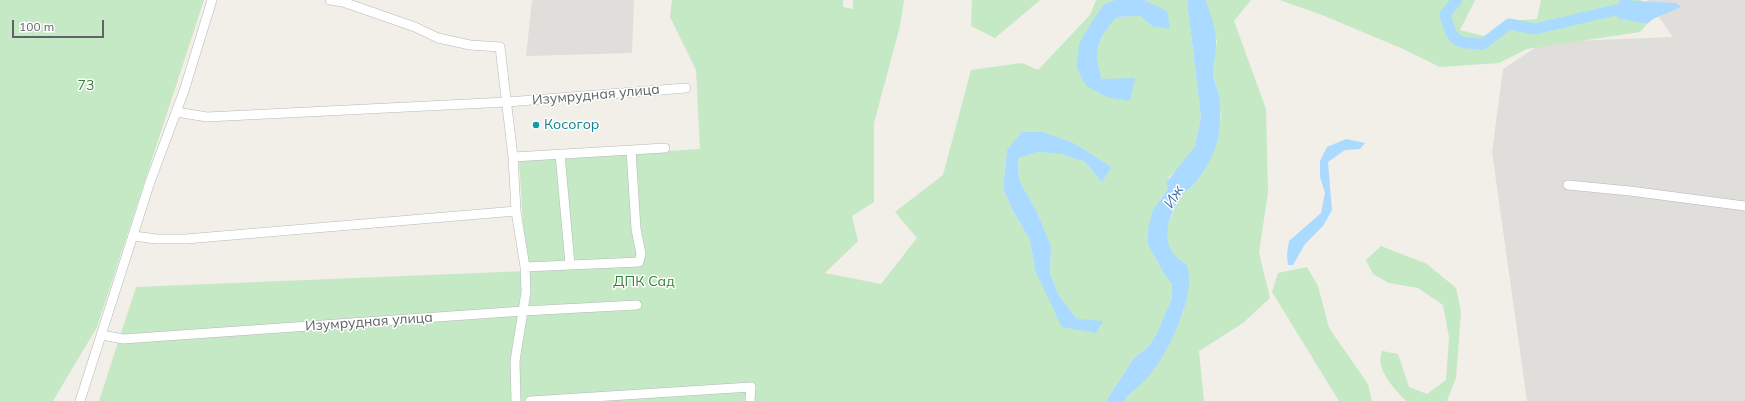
<!DOCTYPE html>
<html>
<head>
<meta charset="utf-8">
<style>
	body { margin:0 }
	#map { position:relative; width:1745px; height:401px; overflow:hidden; background:#f1efe8; font-family:Mulish,sans-serif }
	canvas { display:block }
	.scale { position:absolute; left:12px; top:20px; width:92px; height:18px; box-sizing:border-box; border:2px solid #5f6368; border-top:0; padding-left:5px; font-size:12px; line-height:14px; white-space:nowrap; color:#5f6368; -webkit-text-stroke:3px #fff; paint-order:stroke }
</style>
</head>
<body>
<div id="map">
<canvas width="1745" height="401"></canvas>
<div class="scale">100 m</div>
</div>
<script>
const context = document.querySelector('canvas').getContext('2d');
context.lineJoin = 'round';
function fillPath(path, color) { context.fillStyle = color; context.fill(path, 'evenodd'); }
function trace(path, color, width, dash) { context.strokeStyle = color; context.lineWidth = width; context.lineCap = dash ? 'butt' : 'round'; context.setLineDash(dash || []); context.stroke(path); }
function drawText(font, color, halo, rows, align = 'center') {
  context.font = font + ' Mulish,sans-serif'; context.lineWidth = 3; context.setLineDash([]); context.textBaseline = 'middle'; context.strokeStyle = halo; context.fillStyle = color; for (const [text, x, y, turn = 0] of rows) {
    context.save(); context.translate(x, y); context.rotate((+turn || 0) * Math.PI / 180); context.textAlign = isNaN(turn) ? turn : align; if (halo) context.strokeText(text, 0, 0); context.fillText(text, 0, 0); context.restore();
  }
}
const industrial = new Path2D(`
	M 532,0 L 634,0 L 632,53 L 526,56 Z
	M 1647,0 L 1745,0 L 1745,401 L 1527,401 L 1492,152 L 1503,69 L 1544,42 L 1673,37 Z`);
const green = new Path2D(`
	M 0,0 L 204,0 L 97,327 L 53,401 L 0,401 Z
	M 672,0 L 843,0 L 843,7 L 853,9 L 853,0 L 904,0 L 900,26 L 874,123 L 874,202 L 852,216 L 858,241 L 825,273 L 881,284 L 917,238 L 895,212 L 943,175 L 971,70 L 1022,63 L 1038,70 L 1090,15 L 1096,0 L 1115,0 L 1104,4 L 1079,45 L 1102,79 C 1093,50 1097,39 1117,17 L 1140,16 L 1152,26 L 1167,11 L 1145,0 L 1187,0 L 1201,117 L 1195,146 L 1178,169 L 1169,177 L 1168,189 L 1160,199 L 1148,245 L 1166,277 L 1172,284 L 1172,298 L 1157,333 L 1149,346 L 1134,358 L 1106,401 L 99,401 L 136,287 L 526,271 L 519,160 L 700,149 L 696,70 L 670,17 ZM 1043,132 L 1074,143 L 1112,167 L 1102,182 L 1085,162 L 1062,154 L 1038,152 L 1018,158 L 1019,180 L 1037,212 L 1051,246 L 1050,273 L 1058,294 L 1077,319 L 1035,270 L 1030,240 L 1013,211 L 1003,189 L 1007,150 Z
	M 972,0 L 1040,0 L 995,38 L 971,26 Z
	M 1206,0 L 1251,0 L 1234,21 L 1266,109 L 1268,192 L 1259,253 L 1270,298 L 1243,323 L 1199,351 L 1204,401 L 1124,401 L 1176,328 L 1183,313 L 1189,277 L 1170,248 L 1166,237 L 1167,227 L 1179,198 L 1193,185 L 1218,138 L 1221,117 L 1219,96 L 1213,75 L 1213,62 L 1217,42 Z
	M 1280,0 L 1475,0 L 1460,30 L 1488,37 L 1507,21 L 1537,19 L 1541,0 L 1642,0 L 1617,17 L 1647,24 L 1640,32 L 1527,49 L 1499,63 L 1440,67 L 1401,48 L 1322,15 Z
	M 1381,246 L 1427,264 L 1456,288 L 1461,312 L 1456,378 L 1447,401 L 1406,401 C 1394,388 1375,370 1382,351 L 1398,354 L 1409,387 L 1427,394 L 1446,380 L 1449,337 L 1443,305 L 1418,288 L 1389,283 L 1373,274 L 1366,260 Z
	M 1307,267 L 1318,286 L 1329,328 L 1368,384 L 1372,401 L 1339,401 L 1272,292 L 1278,273 Z`);
const water = new Path2D(`
	M 1115,0 L 1145,0 L 1167,11 L 1170,29 L 1152,26 L 1140,16 L 1117,17 C 1097,39 1093,50 1102,79 L 1135,78 L 1130,101 L 1107,97 L 1086,86 L 1077,68 L 1079,44 L 1091,23 L 1104,4 Z
	M 1187,0 L 1206,0 C 1210,13 1216,28 1216,42 C 1217,53 1212,63 1213,75 C 1214,82 1218,89 1219,96 C 1221,109 1221,125 1218,138 C 1215,154 1203,174 1192,186 C 1188,190 1182,194 1179,199 C 1165,224 1159,248 1187,265 C 1187,268 1189,273 1189,277 C 1191,305 1166,357 1148,377 C 1140,386 1130,392 1124,401 L 1106,401 L 1134,358 L 1149,346 L 1157,333 L 1172,298 L 1172,284 L 1166,277 L 1148,245 L 1148,229 L 1153,210 L 1168,189 L 1166,183 L 1195,146 L 1201,117 Z
	M 1620,0 L 1676,3 L 1681,7 L 1653,19 L 1647,24 L 1617,18 Z
	M 1022,132 L 1043,132 L 1074,143 L 1112,167 L 1102,182 L 1085,162 L 1062,154 L 1038,152 L 1018,158 L 1019,180 L 1037,212 L 1051,246 L 1050,273 L 1058,294 L 1077,319 L 1103,321 L 1096,333 L 1062,327 L 1035,270 L 1030,240 L 1013,211 L 1003,189 L 1007,150 Z
	M 1346,139 L 1365,143 L 1360,149 L 1345,150 L 1328,162 L 1332,210 L 1323,226 L 1305,244 L 1293,265 L 1288,265 L 1287,254 L 1289,241 L 1321,213 L 1325,193 L 1320,177 L 1320,161 L 1327,147 Z`);
const river = new Path2D(`
	M 1457,0 L 1445,14 C 1452,42 1455,43 1483,44 L 1509,24 L 1535,29 L 1624,8 L 1625,0`);
const minor = new Path2D(`
	M 176,112 L 207,117 L 507,102 L 686,88
	M 560,154 L 570,264
	M 513,157 L 665,148
	M 1568,185 L 1630,191 L 1745,206
	M 134,236 L 156,239 L 186,239 L 516,211 L 513,157 L 500,47 L 470,45 L 438,38 L 415,27 L 343,2 L 330,0
	M 525,267 L 639,262 L 641,254 L 636,229 L 631,150
	M 102,335 L 123,339 L 523,311 L 637,305
	M 80,401 L 150,182 L 184,91 L 212,0
	M 516,401 L 515,361 L 526,292 L 525,267 L 516,211
	M 530,401 L 751,387 L 750,401`);
const markers = [
	[536,125,4,"#0f9aa8"]
];
const parkNames = [
	["73",86,86],
	["ДПК Сад",644,282]
];
const streetNames = [
	["Изумрудная улица",596,95,-5],
	["Изумрудная улица",369,322,-4]
];
const cultureNames = [
	["Косогор",544,125]
];
const waterNames = [
	["Иж",1174,197,-58]
];
fillPath(industrial, '#e0deda');
fillPath(green, '#c5e8c5');
fillPath(water, '#aadaff');
trace(river, '#aadaff', 11);
trace(minor, '#b5b8bc', 10);
trace(minor, '#fff', 9);
for (const [x, y, r, color] of markers) { const dot = new Path2D(); dot.arc(x, y, r, 0, 2 * Math.PI); context.fillStyle = color; context.fill(dot); trace(dot, '#fff', 1.5); }
drawText('14px', '#348238', '#fff', parkNames);
drawText('14px', '#5f6368', '#fff', streetNames);
drawText('14px', '#0d838f', '#fff', cultureNames, 'left');
drawText('italic 15px', '#4174aa', '#fff', waterNames);
</script>
</body>
</html>
